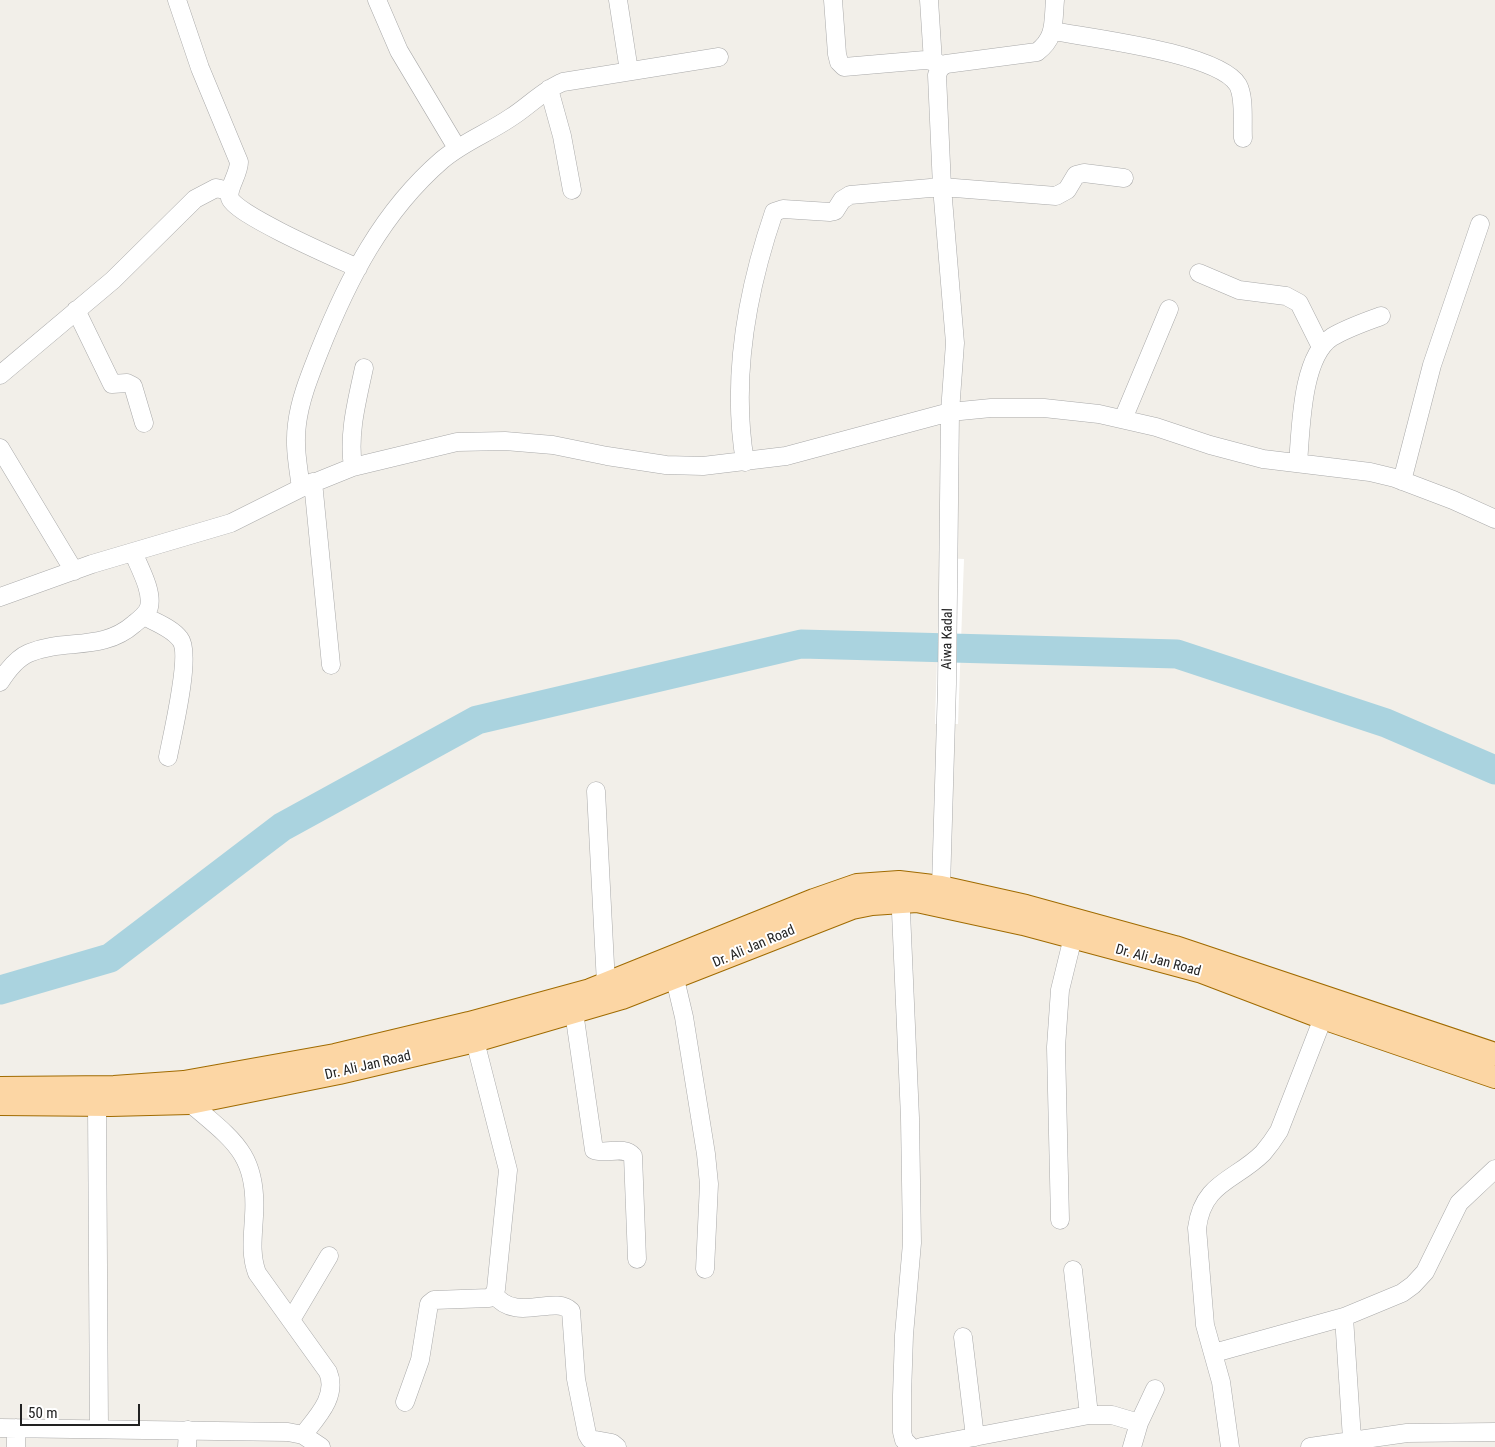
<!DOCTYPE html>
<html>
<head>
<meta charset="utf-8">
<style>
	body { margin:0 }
	#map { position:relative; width:1495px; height:1447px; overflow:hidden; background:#f2efe9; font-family:"Roboto Condensed",sans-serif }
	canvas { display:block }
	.scale { position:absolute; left:20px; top:1404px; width:120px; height:22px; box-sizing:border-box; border:2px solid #222; border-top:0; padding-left:6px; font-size:15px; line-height:18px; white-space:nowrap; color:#222; -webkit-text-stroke:4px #fff; paint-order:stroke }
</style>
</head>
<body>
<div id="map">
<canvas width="1495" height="1447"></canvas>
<div class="scale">50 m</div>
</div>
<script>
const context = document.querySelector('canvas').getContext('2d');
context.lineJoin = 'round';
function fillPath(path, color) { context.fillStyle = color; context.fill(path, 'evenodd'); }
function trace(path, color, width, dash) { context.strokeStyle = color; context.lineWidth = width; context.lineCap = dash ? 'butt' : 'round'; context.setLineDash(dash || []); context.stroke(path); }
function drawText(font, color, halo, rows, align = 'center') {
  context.font = font + ' "Roboto Condensed",sans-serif'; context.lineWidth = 4; context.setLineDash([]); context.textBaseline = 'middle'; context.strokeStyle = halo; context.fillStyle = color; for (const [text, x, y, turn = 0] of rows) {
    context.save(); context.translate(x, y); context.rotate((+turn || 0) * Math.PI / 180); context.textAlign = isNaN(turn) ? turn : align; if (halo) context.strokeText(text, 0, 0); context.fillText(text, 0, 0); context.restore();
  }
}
const pier = new Path2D(`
	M 940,558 L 964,559 L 958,724 L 935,724 Z`);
const river = new Path2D(`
	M 0,990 L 110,958 L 282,827 L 477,720 L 801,644 L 1177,654 L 1386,723 L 1495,770`);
const minor = new Path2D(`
	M 177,0 L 200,68 L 239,162 C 239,174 227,189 230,198 C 234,214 338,259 358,268
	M 377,0 L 399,51 L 457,148
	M 618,0 L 629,71
	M 833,0 L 837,54 L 839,62 L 844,67 L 925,60 L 936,62 L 943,66
	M 929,0 L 933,62
	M 1053,31 C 1090,38 1219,53 1238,85 C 1245,98 1242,123 1243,138
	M 549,89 L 562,136 L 572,190
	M 1199,273 L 1239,290 L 1286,296 L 1299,303 L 1321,347
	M 76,310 L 112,384 L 127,383 L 133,386 L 144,423
	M 0,375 L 113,280 L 195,199 L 216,188 L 229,191
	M 1123,419 L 1169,309
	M 0,448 L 74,571
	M 745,462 C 731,378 747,291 774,212 L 783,209 L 830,212 L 835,211 L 842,200 L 850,195 L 942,187 L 1056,196 L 1067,190 L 1076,175 L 1084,173 L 1124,178
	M 1298,463 C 1301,430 1301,357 1332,337 C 1347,328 1365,322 1381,316
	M 353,467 C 348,433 357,401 364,368
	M 1402,481 L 1432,365 L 1480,224
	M 313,482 L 331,665
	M 301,488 C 298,466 294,446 297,424 C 300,399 310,375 319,352 C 348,279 382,212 442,160 C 463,142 488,133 510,118 C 528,107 543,90 563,82 L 719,57
	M 0,597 L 92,564 L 231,523 L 301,488 L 353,467 L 457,442 L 505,441 L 553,445 L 607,456 L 666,465 L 703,466 L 786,456 L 950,412 L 991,408 L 1044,408 L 1099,414 L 1156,427 L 1210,445 L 1263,459 L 1370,472 L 1395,478 L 1453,500 L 1495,519
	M 144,616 C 155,622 172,628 180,639 C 192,653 172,736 168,757
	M 0,682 C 7,671 17,658 29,653 C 65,638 102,652 134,624 C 140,619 147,614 149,607 C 153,591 139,567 133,552
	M 596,791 L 606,984
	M 941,887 L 947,684 L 950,412 L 955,343 L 942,187 L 937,75 L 940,68 L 946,64 L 1037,52 C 1056,38 1053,22 1055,0
	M 900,889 L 910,1118 L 912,1243 L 904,1335 L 902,1395 L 902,1432 L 904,1440 L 911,1447
	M 675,979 L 684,1017 L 706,1154 L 709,1184 L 705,1269
	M 574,1012 L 594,1150 C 606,1155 624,1145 633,1156 L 637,1259
	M 190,1103 C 233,1140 258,1154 254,1216 C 253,1236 250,1254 257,1273 L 328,1372 C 338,1396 317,1417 303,1435
	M 97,1105 L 99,1429
	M 1060,1220 L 1056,1047 L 1060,990 L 1073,937
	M 1073,1270 L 1089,1415
	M 494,1294 C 516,1324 554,1294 571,1311 L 576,1379 L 587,1434 L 590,1439 L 612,1443 L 617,1447
	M 1344,1317 L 1352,1439
	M 291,1320 L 329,1256
	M 963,1337 L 975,1437
	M 1214,1353 L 1344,1317 L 1402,1293 L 1413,1285 L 1425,1272 L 1459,1203 L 1495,1169
	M 405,1402 L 420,1360 L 429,1304 L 434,1300 L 489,1298 L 494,1294 L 496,1289 L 508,1170 L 475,1041
	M 0,1428 L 288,1432 L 303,1435 L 321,1447
	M 16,1447 L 16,1428
	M 187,1447 L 188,1430
	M 921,1447 L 1089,1415 L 1112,1415 L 1139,1423
	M 1132,1447 L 1139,1423 L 1155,1389
	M 1230,1447 L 1221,1382 L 1205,1325 L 1197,1228 C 1203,1182 1235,1181 1263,1153 C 1269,1146 1274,1139 1279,1131 L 1323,1018
	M 1310,1447 L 1407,1433 L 1495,1432`);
const major = new Path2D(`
	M 0,1088 L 114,1087 L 184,1082 L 335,1055 L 469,1023 L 590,990 L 814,900 L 857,885 L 899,882 L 941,887 L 1026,906 L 1175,947 L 1495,1054
	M 0,1104 L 110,1105 L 190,1103 L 339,1073 L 475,1041 L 622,998 L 852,908 L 872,904 L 917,901 L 1023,924 L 1202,972 L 1323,1018 L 1495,1077`);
const streetNames = [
	["Aiwa Kadal",948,639,-89],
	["Dr. Ali Jan Road",754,947,-23],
	["Dr. Ali Jan Road",1158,961,15],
	["Dr. Ali Jan Road",368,1066,-13]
];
fillPath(pier, '#fff');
trace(river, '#aad3df', 29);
trace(minor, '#a9a9a9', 19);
trace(major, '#a06b00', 24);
trace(minor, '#fff', 18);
trace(major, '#fcd6a4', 22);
drawText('14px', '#222', '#fff', streetNames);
</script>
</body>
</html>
